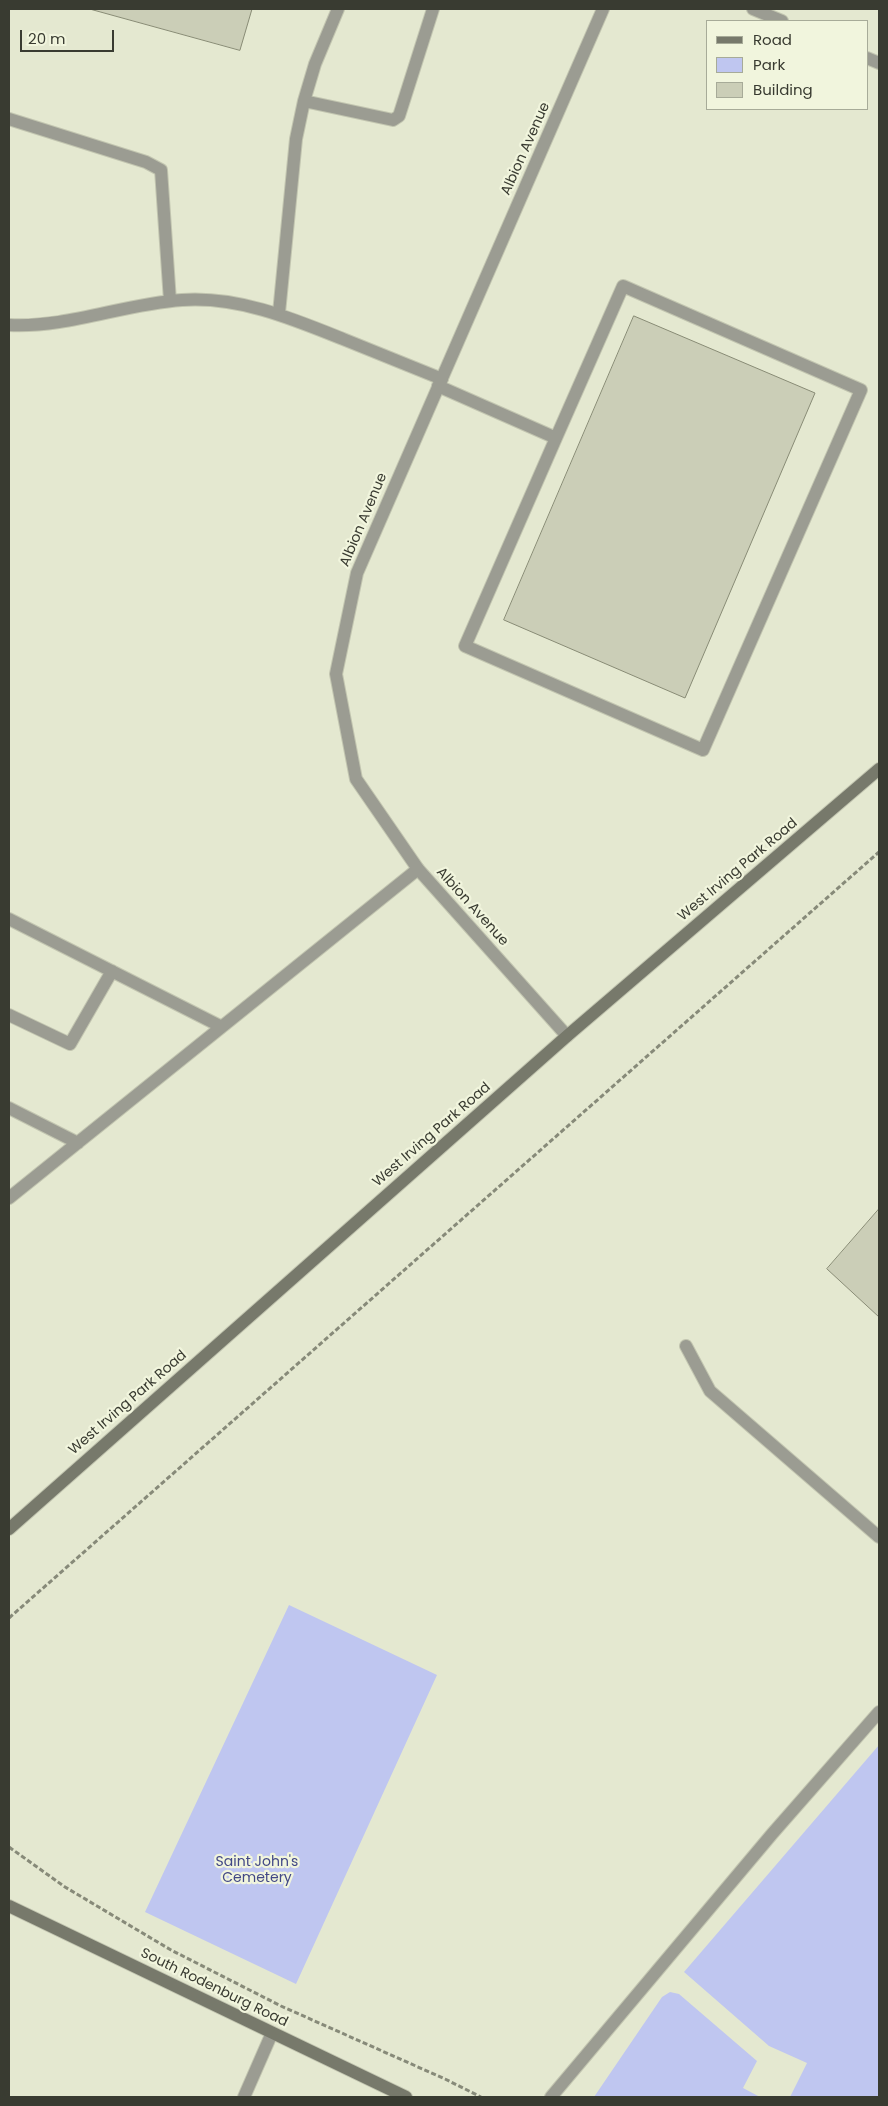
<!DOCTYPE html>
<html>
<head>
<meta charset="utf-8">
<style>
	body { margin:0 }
	#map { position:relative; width:888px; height:2106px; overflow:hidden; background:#e4e8d0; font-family:Poppins,sans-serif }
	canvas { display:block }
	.frame { position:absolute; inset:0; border:10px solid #393b31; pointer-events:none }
	.legend { position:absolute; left:706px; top:20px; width:162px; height:90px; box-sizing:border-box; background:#f1f5dd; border:1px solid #a7ab98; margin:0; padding:6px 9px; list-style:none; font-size:15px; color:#393b31 }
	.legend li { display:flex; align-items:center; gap:10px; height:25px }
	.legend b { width:25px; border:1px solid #a7ab98 }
	.scale { position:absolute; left:20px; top:30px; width:94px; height:22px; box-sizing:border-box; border:2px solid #393b31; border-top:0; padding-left:6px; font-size:15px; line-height:18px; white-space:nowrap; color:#393b31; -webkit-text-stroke:4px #f1f5dd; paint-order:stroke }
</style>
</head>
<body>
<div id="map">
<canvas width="888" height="2106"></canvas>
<div class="frame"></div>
<ul class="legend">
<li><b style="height:6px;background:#77796b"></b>Road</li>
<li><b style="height:14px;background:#bfc6f0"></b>Park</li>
<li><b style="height:14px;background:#cbceb7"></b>Building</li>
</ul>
<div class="scale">20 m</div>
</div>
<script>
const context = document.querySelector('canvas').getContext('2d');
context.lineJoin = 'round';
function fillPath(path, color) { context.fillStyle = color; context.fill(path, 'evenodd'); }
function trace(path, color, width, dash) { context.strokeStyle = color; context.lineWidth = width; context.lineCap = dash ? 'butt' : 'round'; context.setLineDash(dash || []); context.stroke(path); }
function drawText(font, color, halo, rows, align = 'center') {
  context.font = font + ' Poppins,sans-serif'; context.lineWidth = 4.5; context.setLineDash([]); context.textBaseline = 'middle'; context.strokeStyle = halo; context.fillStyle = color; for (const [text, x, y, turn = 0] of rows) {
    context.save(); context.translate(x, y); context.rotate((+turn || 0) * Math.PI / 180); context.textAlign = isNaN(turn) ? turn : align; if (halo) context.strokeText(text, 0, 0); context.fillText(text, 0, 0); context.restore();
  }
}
const green = new Path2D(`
	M 289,1605 L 437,1675 L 296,1984 L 145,1912 Z
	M 879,1745 L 879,2097 L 790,2097 L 807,2063 L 769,2046 L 684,1972 Z
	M 670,1992 L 679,1994 L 757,2061 L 743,2088 L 760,2097 L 594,2097 L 662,1997 Z`);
const building = new Path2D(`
	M 90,9 L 252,9 L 240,50 Z
	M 634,316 L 815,393 L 685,698 L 504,620 Z
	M 879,1209 L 879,1317 L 827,1269 Z`);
const path = new Path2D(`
	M 9,1618 L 879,852
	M 9,1847 L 65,1887 L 171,1950 L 281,2006 L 445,2079 L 481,2097`);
const lane = new Path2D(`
	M 753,9 L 782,21
	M 867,58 L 879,63
	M 304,101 L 393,120 L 399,116 L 433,9
	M 9,119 L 146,162 L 161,170 L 170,301
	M 279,313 L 296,139 L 304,101 L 315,64 L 338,9
	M 9,325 C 68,328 123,304 182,300 C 238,296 291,318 343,339 C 376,352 409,366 442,379
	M 438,386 L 556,438 L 465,646 L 703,750 L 861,390 L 623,286 L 556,438
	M 9,919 L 220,1026
	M 9,1015 L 70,1044 L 112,971
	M 9,1108 L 78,1143
	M 9,1198 L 418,869
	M 686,1346 L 710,1391 L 879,1537
	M 244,2097 L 272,2033
	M 551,2097 L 772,1834 L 879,1712`);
const street = new Path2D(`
	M 567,1036 L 418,869 L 356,779 L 336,674 L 357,573 L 603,9`);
const secondary = new Path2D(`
	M 9,1529 L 567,1036 L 879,769
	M 9,1906 L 406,2097`);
const streetNames = [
	["Albion Avenue",526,149,-66],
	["Albion Avenue",364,520,-67],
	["West Irving Park Road",738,870,-40],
	["Albion Avenue",472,907,48],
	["West Irving Park Road",432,1135,-41],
	["West Irving Park Road",128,1403,-41],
	["South Rodenburg Road",214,1988,26]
];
const parkNames = [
	["Saint John's",257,1862],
	["Cemetery",257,1878]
];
fillPath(green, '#bfc6f0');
fillPath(building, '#cbceb7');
trace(building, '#888b75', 1);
trace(lane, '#c2c5b0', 14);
trace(street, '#c2c5b0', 14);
trace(secondary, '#c2c5b0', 14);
trace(path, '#878a79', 3, [5, 2.5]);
trace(lane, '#9b9c92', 12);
trace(street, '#9b9c92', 12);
trace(secondary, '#77796b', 12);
drawText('14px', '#393b31', '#f1f5dd', streetNames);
drawText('14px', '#424886', '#f1f5dd', parkNames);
</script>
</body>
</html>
